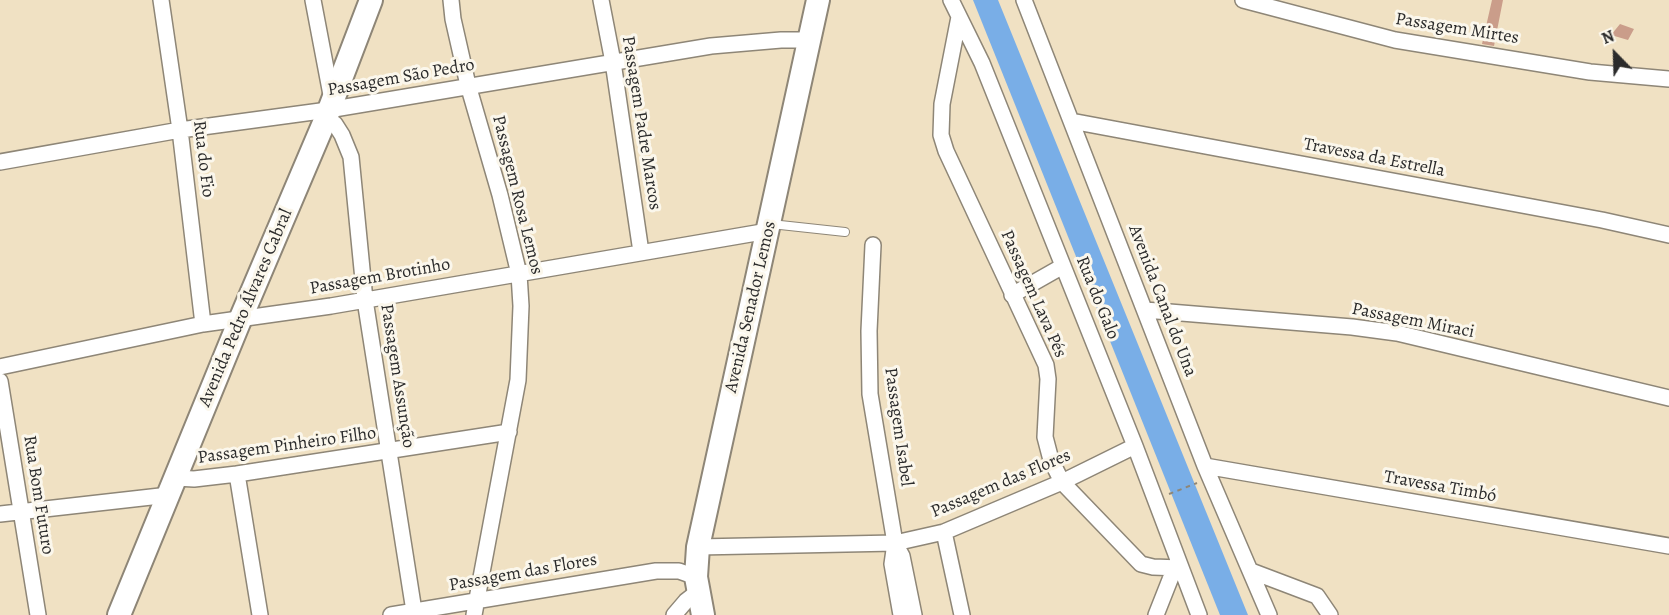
<!DOCTYPE html>
<html>
<head>
<meta charset="utf-8">
<style>
	body { margin:0 }
	#map { position:relative; width:1669px; height:615px; overflow:hidden; background:#f0e1c3; font-family:Alegreya,serif }
	canvas { display:block }
	.north { position:absolute; left:1585px; top:24px; width:60px; height:60px; -webkit-text-stroke:4px #fbf7ec; paint-order:stroke; rotate:337deg; font-size:16px; font-weight:700; line-height:24px; text-align:center; color:#2b2b2b }
	.north::after { content:''; display:block; margin:auto; width:21px; height:27px; background:#2b2b2b; clip-path:polygon(50% 0,100% 100%,50% 72%,0 100%) }
</style>
</head>
<body>
<div id="map">
<canvas width="1669" height="615"></canvas>
<div class="north">N</div>
</div>
<script>
const context = document.querySelector('canvas').getContext('2d');
context.lineJoin = 'round';
function fillPath(path, color) { context.fillStyle = color; context.fill(path, 'evenodd'); }
function trace(path, color, width, dash) { context.strokeStyle = color; context.lineWidth = width; context.lineCap = dash ? 'butt' : 'round'; context.setLineDash(dash || []); context.stroke(path); }
function drawText(font, color, halo, rows, align = 'center') {
  context.font = font + ' Alegreya,serif'; context.lineWidth = 6; context.setLineDash([]); context.textBaseline = 'middle'; context.strokeStyle = halo; context.fillStyle = color; for (const [text, x, y, turn = 0] of rows) {
    context.save(); context.translate(x, y); context.rotate((+turn || 0) * Math.PI / 180); context.textAlign = isNaN(turn) ? turn : align; if (halo) context.strokeText(text, 0, 0); context.fillText(text, 0, 0); context.restore();
  }
}
const water = new Path2D(`
	M 973,0 L 998,0 L 1248,615 L 1220,615 Z`);
const building = new Path2D(`
	M 1492,0 L 1503,0 L 1494,46 L 1482,44 Z
	M 1620,24 L 1634,29 L 1628,40 L 1611,35 Z`);
const path = new Path2D(`
	M 1169,494 L 1197,483`);
const lane = new Path2D(`
	M 771,224 L 845,232`);
const street = new Path2D(`
	M 161,0 L 180,130 L 203,324
	M 313,0 L 332,100
	M 451,0 L 453,19 L 468,85 L 500,195 L 519,274 L 521,306 L 518,380 L 474,615
	M 601,0 L 613,62 L 641,252
	M 951,0 L 982,63 L 1135,446 L 1199,615
	M 1024,0 L 1205,466 L 1269,615
	M 1243,0 L 1395,40 L 1590,72 L 1669,79
	M 959,17 L 942,104 L 941,135 L 946,151 L 1046,365 L 1048,379 L 1045,437 L 1051,460 L 1062,482 L 1141,564 L 1153,567 L 1180,568
	M 326,118 L 335,124 L 342,135 L 351,157 L 365,300 L 414,611
	M 1071,121 L 1602,220 L 1669,235
	M 0,162 L 180,130 L 328,110 L 711,46 L 781,40 L 809,40
	M 873,245 L 869,331 L 870,394 L 895,543 L 892,564 L 901,615
	M 1012,295 L 1063,266
	M 1145,310 L 1352,327 L 1397,333 L 1669,398
	M 0,367 L 203,324 L 331,306 L 768,231
	M 0,381 L 38,615
	M 1205,466 L 1669,546
	M 237,474 L 260,615
	M 176,478 L 194,479 L 237,474 L 509,432
	M 0,514 L 169,495
	M 944,532 L 962,615
	M 895,543 L 902,556 L 914,615
	M 698,547 L 895,543 L 944,532 L 1062,482 L 1135,446
	M 1251,571 L 1317,596 L 1330,615
	M 391,615 L 656,571 L 679,571 L 696,577
	M 674,615 L 686,601 L 699,591
	M 1156,615 L 1175,567`);
const primary = new Path2D(`
	M 119,615 L 240,320 L 326,118 L 371,0
	M 703,615 L 696,577 L 698,547 L 818,0`);
const streetNames = [
	["Passagem Mirtes",1457,29,9],
	["Passagem São Pedro",401,78,-10],
	["Passagem Padre Marcos",641,123,81],
	["Travessa da Estrella",1374,158,11],
	["Rua do Fio",203,159,83],
	["Passagem Rosa Lemos",517,195,76],
	["Passagem Brotinho",380,277,-10],
	["Passagem Lava Pés",1033,294,66],
	["Rua do Galo",1097,298,68],
	["Avenida Canal do Una",1162,301,69],
	["Avenida Senador Lemos",751,307,-77],
	["Avenida Pedro Álvares Cabral",246,308,-67],
	["Passagem Miraci",1413,321,11],
	["Passagem Assunção",397,376,81],
	["Passagem Isabel",898,427,82],
	["Passagem Pinheiro Filho",287,446,-8],
	["Passagem das Flores",1001,484,-23],
	["Travessa Timbó",1440,487,10],
	["Rua Bom Futuro",38,495,81],
	["Passagem das Flores",523,573,-10]
];
fillPath(water, '#79aee7');
fillPath(building, '#ca9d8a');
trace(lane, '#8e8677', 10);
trace(street, '#8e8677', 18);
trace(primary, '#8e8677', 26);
trace(path, '#8e8677', 2, [4.5, 4.5]);
trace(lane, '#fff', 8);
trace(street, '#fff', 15);
trace(primary, '#fff', 22);
drawText('18px', '#2b2b2b', '#fbf7ec', streetNames);
</script>
</body>
</html>
